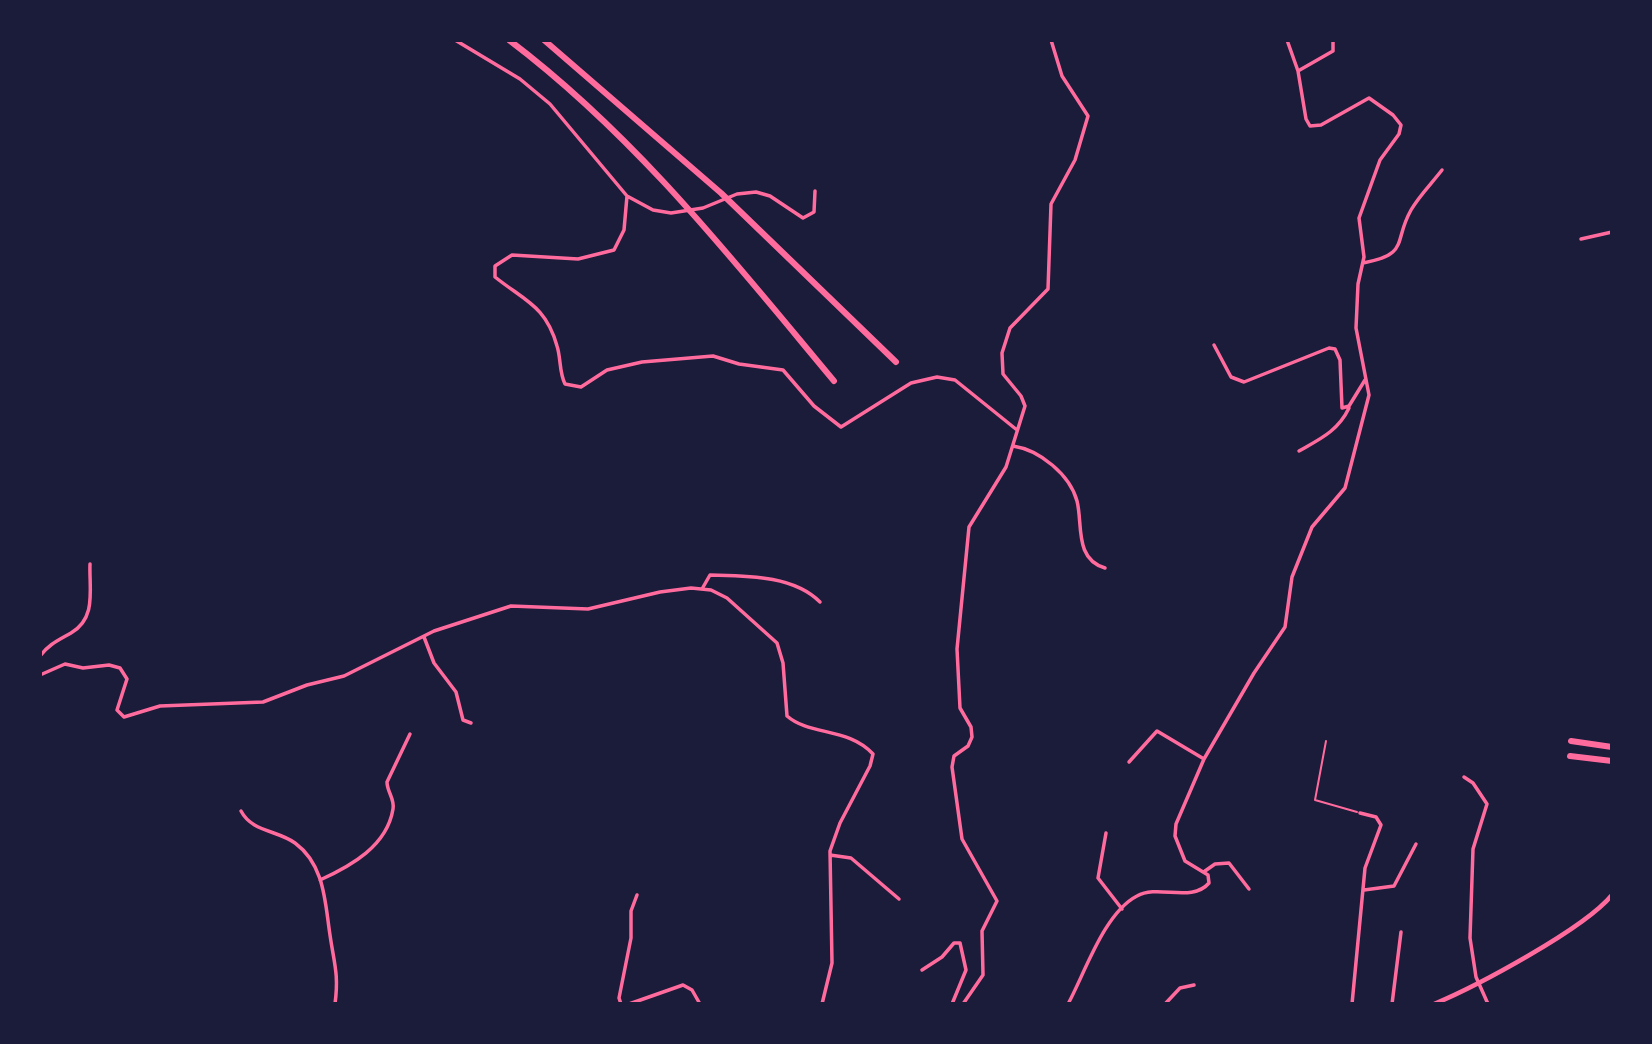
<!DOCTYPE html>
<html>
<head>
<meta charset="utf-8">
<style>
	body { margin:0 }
	#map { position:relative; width:1652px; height:1044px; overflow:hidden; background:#1b1b3a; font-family:Helvetica,sans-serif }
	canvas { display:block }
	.frame { position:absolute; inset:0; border:42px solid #1b1b3a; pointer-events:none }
</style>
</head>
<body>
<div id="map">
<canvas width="1652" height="1044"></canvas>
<div class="frame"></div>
</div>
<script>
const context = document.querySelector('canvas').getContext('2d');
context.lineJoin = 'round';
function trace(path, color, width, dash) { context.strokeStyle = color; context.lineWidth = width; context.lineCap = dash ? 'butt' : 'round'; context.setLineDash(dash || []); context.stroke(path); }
const service = new Path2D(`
	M 1326,741 L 1315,800 L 1357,812`);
const minor = new Path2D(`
	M 455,40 L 520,79 L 550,104 L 627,196 L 653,210 L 671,213 L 703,208 L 737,194 L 756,192 L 770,196 L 803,218 L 814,212 L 815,191
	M 1298,71 L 1333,51 L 1333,40
	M 627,196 L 624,230 L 614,250 L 578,259 L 512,255 L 495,266 L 495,277 C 525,301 546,306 557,346 C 561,358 559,372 565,384 L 581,387 L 607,370 L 642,362 L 713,356 L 739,364 L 783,370 L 814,406 L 841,427 L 911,383 L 937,377 L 955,380 L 1017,430
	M 1581,239 L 1612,232
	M 1363,263 C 1410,254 1393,242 1411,210 C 1419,196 1432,183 1442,170
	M 1214,345 L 1231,377 L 1244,382 L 1329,348 L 1335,349 L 1340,360 L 1342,408 L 1349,406 L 1365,380
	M 1013,446 C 1040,450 1070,475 1077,501 C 1083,524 1074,559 1105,568
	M 1299,451 C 1320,439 1338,431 1349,408
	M 702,589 L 710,575 C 746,576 793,575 820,602
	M 424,637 L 434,663 L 456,692 L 463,720 L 471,723
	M 40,656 C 49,644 59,640 71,633 C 97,618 89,589 90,564
	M 40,675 L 65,664 L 83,668 L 109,665 L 120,668 L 127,679 L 117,710 L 124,717 L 160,706 L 263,702 L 307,685 L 344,676 L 434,631 L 511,606 L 588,609 L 660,592 L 691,588 L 711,590 L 727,598 L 777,643 L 783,663 L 787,716 C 810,736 848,727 873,754 L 870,766 L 840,823 L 830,851 L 832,963 L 822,1004
	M 1129,762 L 1157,731 L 1204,759
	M 1464,777 L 1473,783 L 1487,804 L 1473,849 L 1470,938 L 1476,977 L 1488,1004
	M 241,811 C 252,832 277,830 295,843 C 325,865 325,903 330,935 C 334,963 339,974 335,1004
	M 1106,833 L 1098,878 L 1122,909
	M 830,855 L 851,858 L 899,899
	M 1205,871 L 1215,864 L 1229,863 L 1249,889
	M 320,880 C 351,866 387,846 393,809 C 395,799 387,792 387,782 L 410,734
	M 1364,890 L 1394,886 L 1416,844
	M 922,970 L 942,957 L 954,943 L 960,943 L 966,970 L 952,1004
	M 621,1004 L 619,998 L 631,938 L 631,911 L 637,895
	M 629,1004 L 683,985 L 692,990 L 700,1004
	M 963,1004 L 983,975 L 982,931 L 997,901 L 962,839 L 952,767 L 954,756 L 968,746 L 972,737 L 971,727 L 960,708 L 957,649 L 969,527 L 1006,467 L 1025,406 L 1021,396 L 1003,374 L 1002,353 L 1010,328 L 1048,289 L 1051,204 L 1075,160 L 1088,116 L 1062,76 L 1051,40
	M 1068,1004 C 1085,973 1104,913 1137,896 C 1158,884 1192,903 1209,883 L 1208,875 L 1185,861 L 1175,836 L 1176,824 L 1204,759 L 1254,673 L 1285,627 L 1292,577 L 1312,527 L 1345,488 L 1369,395 L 1356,328 L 1358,284 L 1364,257 L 1359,218 L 1380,160 L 1399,134 L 1401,125 L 1393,115 L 1369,98 L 1321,125 L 1310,126 L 1306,119 L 1298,71 L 1287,40
	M 1165,1004 L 1180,988 L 1194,985
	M 1352,1004 L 1365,868 L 1381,825 L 1376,817 L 1360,813
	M 1392,1004 L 1401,932`);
const tertiary = new Path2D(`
	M 1434,1004 C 1477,986 1584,929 1612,895`);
const motorway = new Path2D(`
	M 509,40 C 636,136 733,260 834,381
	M 544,40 L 721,193 L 896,362
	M 1571,741 L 1612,747
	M 1570,756 L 1612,761`);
trace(service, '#ff6b9d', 2);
trace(minor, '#ff6b9d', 3.5);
trace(tertiary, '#ff6b9d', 4.5);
trace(motorway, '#ff6b9d', 6);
</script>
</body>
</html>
